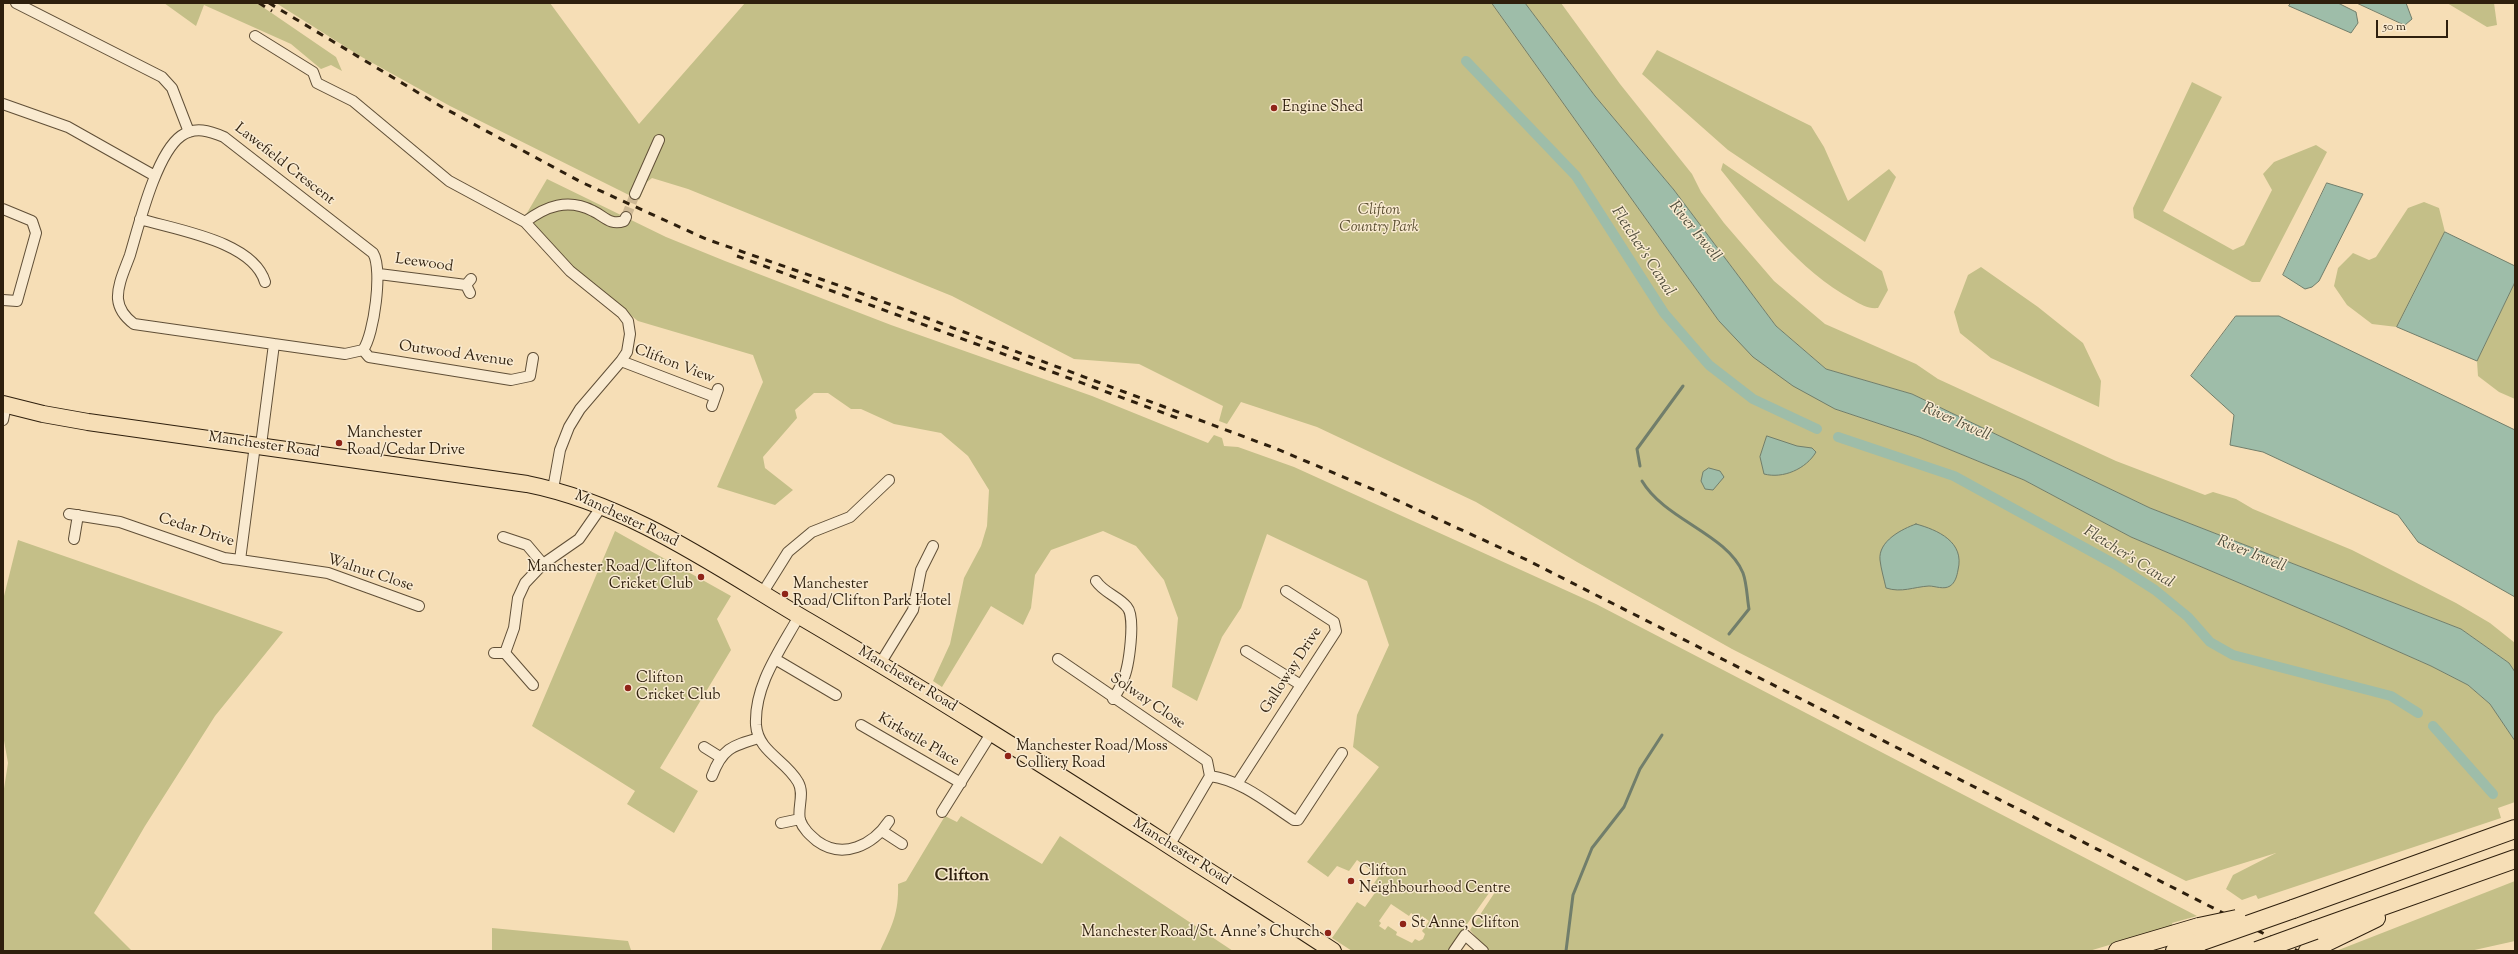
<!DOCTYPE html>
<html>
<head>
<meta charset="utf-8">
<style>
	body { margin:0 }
	#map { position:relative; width:2518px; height:954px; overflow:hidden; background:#f6deb6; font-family:"Sorts Mill Goudy",serif }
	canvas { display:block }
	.frame { position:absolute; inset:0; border:4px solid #2e1f0d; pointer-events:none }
	.scale { position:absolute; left:2376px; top:20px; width:72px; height:18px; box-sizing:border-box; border:2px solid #2e1f0d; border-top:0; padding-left:5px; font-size:12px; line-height:14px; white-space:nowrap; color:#2e1f0d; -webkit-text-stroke:3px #f9ead0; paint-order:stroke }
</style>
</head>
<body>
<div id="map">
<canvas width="2518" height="954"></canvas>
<div class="frame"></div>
<div class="scale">50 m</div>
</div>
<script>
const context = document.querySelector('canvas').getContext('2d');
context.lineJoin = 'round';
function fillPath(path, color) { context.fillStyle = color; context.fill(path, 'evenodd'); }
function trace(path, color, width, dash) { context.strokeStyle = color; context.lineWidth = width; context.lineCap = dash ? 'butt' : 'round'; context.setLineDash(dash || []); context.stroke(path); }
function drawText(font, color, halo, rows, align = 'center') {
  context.font = font + ' "Sorts Mill Goudy",serif'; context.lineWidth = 3; context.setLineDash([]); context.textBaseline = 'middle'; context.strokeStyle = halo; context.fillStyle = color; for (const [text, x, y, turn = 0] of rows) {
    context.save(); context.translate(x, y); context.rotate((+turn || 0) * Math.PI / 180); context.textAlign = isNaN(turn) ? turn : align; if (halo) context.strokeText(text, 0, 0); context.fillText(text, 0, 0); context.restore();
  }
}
const green = new Path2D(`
	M 164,3 L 257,3 L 336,57 L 342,71 L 331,65 L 321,69 L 291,44 L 204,5 L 196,26 Z
	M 276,3 L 550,3 L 639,124 L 745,3 L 1492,3 L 1719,321 L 1835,409 L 1919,437 L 2024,480 L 2131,537 L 2343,627 L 2431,666 L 2468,685 L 2490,704 L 2515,741 L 2515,802 L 2498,808 L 2501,818 L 2258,899 L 2256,895 L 2242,900 L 2226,889 L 2233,875 L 2276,853 L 2186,881 L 1732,649 L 1577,562 L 1476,502 L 1317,427 L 1241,402 L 1227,424 L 1219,421 L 1223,406 L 1139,364 L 1074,359 L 952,296 L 688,189 L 652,178 L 647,182 L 639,200 L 450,106 L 360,56 Z
	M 1525,3 L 1561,3 L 1620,84 L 1692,174 L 1701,192 L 1724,223 L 1774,281 L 1825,324 L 1916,364 L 1938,379 L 2116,461 L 2205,495 L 2213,492 L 2236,499 L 2253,509 L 2352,550 L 2456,603 L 2490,623 L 2515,643 L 2515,672 L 2509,663 L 2461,629 L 2150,508 L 1912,394 L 1826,369 L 1776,326 L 1674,190 L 1595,96 Z
	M 2447,3 L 2494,3 L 2497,25 L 2487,27 Z
	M 1657,50 L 1811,126 L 1824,147 L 1848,201 L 1889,169 L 1896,177 L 1865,242 L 1728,150 L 1642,74 Z
	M 2192,82 L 2222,97 L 2163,211 L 2233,250 L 2244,245 L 2272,190 L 2263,174 L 2274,162 L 2316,145 L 2327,152 L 2260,282 L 2252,282 L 2134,218 L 2133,208 Z
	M 1723,163 L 1882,271 L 1888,290 L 1878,308 C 1868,309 1862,305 1853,300 C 1798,270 1760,218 1721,170 Z
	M 547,179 L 666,237 L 725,261 L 891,325 L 1092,396 L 1208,443 L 1214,435 L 1222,438 L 1224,446 L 1238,447 L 1294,467 L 1596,604 L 2197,916 L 2172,923 L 2173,926 L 2089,951 L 1488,951 L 1470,930 L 1497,889 L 1494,886 L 1448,951 L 1352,951 L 1332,938 L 1357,902 L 1365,907 L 1375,893 L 1370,889 L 1379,876 L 1357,860 L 1349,871 L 1337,866 L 1328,877 L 1307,862 L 1379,767 L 1353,747 L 1357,715 L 1389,645 L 1367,581 L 1267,534 L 1241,608 L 1222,637 L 1197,701 L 1172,687 L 1178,618 L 1164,580 L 1136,546 L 1103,531 L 1051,550 L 1035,575 L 1031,608 L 1023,625 L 991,606 L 942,687 L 933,681 L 950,644 L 964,578 L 981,546 L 987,526 L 989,490 L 968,456 L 941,433 L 894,424 L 861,409 L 851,409 L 828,393 L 814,393 L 795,410 L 797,418 L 763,457 L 765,468 L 793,490 L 775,505 L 717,487 L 763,382 L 753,355 L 638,321 L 568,266 L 524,218 ZM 1391,904 L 1409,916 L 1411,913 L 1420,919 L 1422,916 L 1429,921 L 1422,931 L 1425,934 L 1423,939 L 1419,941 L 1415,939 L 1412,943 L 1396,935 L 1397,932 L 1388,926 L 1385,930 L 1379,926 L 1381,923 L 1379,921 Z
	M 2424,202 L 2439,208 L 2445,232 L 2397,327 L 2372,324 L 2347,305 L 2334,286 L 2338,268 L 2353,253 L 2369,260 L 2376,257 L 2408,208 Z
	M 1981,267 L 2038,307 L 2083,343 L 2101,381 L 2099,407 L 1991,358 L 1960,333 L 1954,312 L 1968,275 Z
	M 2515,282 L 2515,399 L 2499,392 L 2478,376 L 2477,361 Z
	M 615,531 L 731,596 L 717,619 L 731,650 L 660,768 L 698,791 L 674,833 L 627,804 L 635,791 L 532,726 Z
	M 18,540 L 283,632 L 215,716 L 145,826 L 94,913 L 132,951 L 3,951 L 3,795 L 8,763 L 3,735 L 3,600 Z
	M 945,816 L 957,822 L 961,816 L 1042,864 L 1060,836 L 1233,951 L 880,951 C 892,926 899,913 898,884 L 906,881 Z
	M 2515,881 L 2515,941 L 2470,951 L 2336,951 Z
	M 492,928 L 628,941 L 631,950 L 492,951 Z`);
const water = new Path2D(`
	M 1492,3 L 1525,3 L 1595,96 L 1674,190 L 1776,326 L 1826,369 L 1912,394 L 2150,508 L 2461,629 L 2509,663 L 2515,672 L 2515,741 L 2490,704 L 2468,685 L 2431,666 L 2343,627 L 2131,537 L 2024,480 L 1919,437 L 1835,409 L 1793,386 L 1753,357 L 1719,321 Z
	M 2291,3 L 2338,3 L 2356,12 L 2358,23 L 2351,33 L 2289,6 Z
	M 2357,3 L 2406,3 L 2412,19 L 2405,25 Z
	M 2327,183 L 2363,194 L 2319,281 L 2312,287 L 2305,289 L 2283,275 Z
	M 2445,232 L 2515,266 L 2515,282 L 2477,361 L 2397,327 Z
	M 2236,316 L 2279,316 L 2515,430 L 2515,597 L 2418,542 L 2398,515 L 2263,452 L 2230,445 L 2234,415 L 2191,376 Z
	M 1767,436 L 1797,446 L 1812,448 L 1816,452 C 1806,469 1783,479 1764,474 L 1760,457 Z
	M 1709,468 L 1720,471 L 1724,477 L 1713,490 L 1705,489 L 1701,481 L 1703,472 Z
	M 1916,524 C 1938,530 1965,542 1958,570 C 1957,576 1955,583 1950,586 C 1944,590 1935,586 1929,586 C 1913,587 1902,593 1886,588 C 1884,579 1881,569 1880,560 C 1878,541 1902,529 1916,524 Z`);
const stream = new Path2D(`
	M 1640,466 L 1637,449 L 1683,386
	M 1642,481 C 1665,520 1727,534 1743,573 C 1747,584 1747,598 1749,609 L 1729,634
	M 1566,951 L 1573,895 L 1592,848 L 1624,807 L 1640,769 L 1662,735`);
const canal = new Path2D(`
	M 1466,61 L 1576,176 L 1664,313 L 1709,365 L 1753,399 L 1817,429
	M 1838,437 L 1954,476 L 2116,565 L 2155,590 L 2188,617 L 2210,642 L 2233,655 L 2391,696 L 2418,713
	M 2433,726 L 2493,794`);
const streetTunnel = new Path2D(`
	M 626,217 L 635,194`);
const street = new Path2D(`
	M 16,3 L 162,77 L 172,88 L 189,132
	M 255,36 L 313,72 L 317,83 L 353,101 L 449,181 L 525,222 L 570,271 L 622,313 L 628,321 L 630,334 L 627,352 L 621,361 L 580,409 L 569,427 L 560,450 L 553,489
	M 3,104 L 68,127 L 155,176
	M 635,194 L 659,140
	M 3,209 L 32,221 L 36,233 L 17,301 L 3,300
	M 140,219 C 176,230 253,241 265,282
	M 525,222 C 546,206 568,198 593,211 C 604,216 610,226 624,221 L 626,217
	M 379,274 L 466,285
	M 470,293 L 466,285 L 471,279
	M 363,350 L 369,357 L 511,380 L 530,376 L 533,358
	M 621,361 L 715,397
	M 712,406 L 718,389
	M 3,420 L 6,405
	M 261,445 L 274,344 L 345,354 L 363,350 C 374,335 383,269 373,253 L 224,137 C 210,131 195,126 181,136 C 156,154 139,225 130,255 C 125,269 117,285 118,299 C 119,310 126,318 134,324 L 274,344
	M 69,514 L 120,522 L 224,558 L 240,560 L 255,445
	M 503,537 L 527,545 L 543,564
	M 74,539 L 78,515
	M 240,560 L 328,573 L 419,606
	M 1096,581 C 1104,593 1118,596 1127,607 C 1136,617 1129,667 1123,680 C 1121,686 1117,693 1113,699
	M 763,592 L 788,552 L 812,532 L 850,517 L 889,480
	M 799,616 C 781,649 754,685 756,725 C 758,752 786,760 798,782 C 805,794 797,808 800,820 C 803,829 810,835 817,841 C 843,860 873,845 889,821
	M 1246,651 L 1301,685
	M 494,653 L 505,653 L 533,685
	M 505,653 L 514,628 L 518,598 L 525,583 L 543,564 L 579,539 L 602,506
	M 775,659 L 836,695
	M 1058,659 L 1207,761 L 1210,776
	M 880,664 L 913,610 L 921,570 L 933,546
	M 861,725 L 961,783
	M 704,747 L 720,757
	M 712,776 C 722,749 731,746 759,738
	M 1237,784 L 1336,631 L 1334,622 L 1286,591
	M 942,812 L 992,732
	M 781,823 L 800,819
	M 882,831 L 902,844
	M 1169,846 L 1210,776 C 1241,780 1268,803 1294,820 L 1298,820 L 1342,753
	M 1454,951 L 1465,935 L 1483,951`);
const primary = new Path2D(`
	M 3,404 L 43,414 L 88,422 L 527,484 C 632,505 718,568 808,621 C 927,691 1043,765 1159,839 C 1217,877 1276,913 1333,951`);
const highway = new Path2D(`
	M 2293,909 L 2515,829
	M 2315,930 L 2515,859
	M 2118,951 L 2199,927
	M 2175,951 L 2202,941
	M 2308,951 L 2376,918`);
const rail = new Path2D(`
	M 259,3 L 272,11
	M 269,3 L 442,107 L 581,182 L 706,239 L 849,289 L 1277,449 L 1379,492 L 1527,560 L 2298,951
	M 737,256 L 1180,419`);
const highwayBridge = new Path2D(`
	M 2199,927 L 2237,919
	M 2202,941 L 2293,909
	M 2257,951 L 2315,930`);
const markers = [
	[1274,108,4,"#8f2418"],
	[339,443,4,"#8f2418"],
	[701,577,4,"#8f2418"],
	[785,594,4,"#8f2418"],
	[628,688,4,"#8f2418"],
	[1008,756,4,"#8f2418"],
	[1351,881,4,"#8f2418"],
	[1403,924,4,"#8f2418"],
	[1328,933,4,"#8f2418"]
];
const poiNames = [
	["Engine Shed",1282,108],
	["Manchester",347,434],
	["Road/Cedar Drive",347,451],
	["Manchester Road/Clifton",693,568,"right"],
	["Cricket Club",693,585,"right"],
	["Manchester",793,585],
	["Road/Clifton Park Hotel",793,602],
	["Clifton",636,679],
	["Cricket Club",636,696],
	["Manchester Road/Moss",1016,747],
	["Colliery Road",1016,764],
	["Clifton",1359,872],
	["Neighbourhood Centre",1359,889],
	["St Anne, Clifton",1411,924],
	["Manchester Road/St. Anne's Church",1320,933,"right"]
];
const streetNames = [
	["Lawefield Crescent",284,165,38],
	["Leewood",424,264,8],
	["Outwood Avenue",456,355,8],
	["Clifton View",674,365,21],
	["Manchester Road",264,446,8],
	["Manchester Road",626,520,25],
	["Cedar Drive",196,531,18],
	["Walnut Close",370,574,18],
	["Galloway Drive",1292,671,-57],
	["Manchester Road",907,680,31],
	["Solway Close",1147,702,34],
	["Kirkstile Place",918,741,30],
	["Manchester Road",1181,853,32]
];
const parkNames = [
	["Clifton",1379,211],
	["Country Park",1379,228]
];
const waterNames = [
	["River Irwell",1694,232,51],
	["Fletcher's Canal",1642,252,57],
	["River Irwell",1956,423,24],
	["River Irwell",2251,555,22],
	["Fletcher's Canal",2128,558,32]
];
const quarterNames = [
	["Clifton",962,877]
];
fillPath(green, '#c4bf88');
fillPath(water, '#9ebda9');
trace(water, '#717e6b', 1);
trace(stream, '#717e6b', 3);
trace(canal, '#9ebda9', 10);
trace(streetTunnel, '#ceb894', 10, [10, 5]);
trace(street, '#604f37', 12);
trace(primary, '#2e1f0d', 18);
trace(highway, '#2e1f0d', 20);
trace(street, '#f9ead0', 10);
trace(primary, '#f6deb6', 16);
trace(highway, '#f6deb6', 18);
trace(rail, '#2e1f0d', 3, [7, 7]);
trace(highwayBridge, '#2e1f0d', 20, []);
trace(highwayBridge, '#f6deb6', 18);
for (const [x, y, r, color] of markers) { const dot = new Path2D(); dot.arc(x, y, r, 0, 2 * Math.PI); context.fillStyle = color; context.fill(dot); trace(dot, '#f9ead0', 1.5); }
drawText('15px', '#2e1f0d', '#f9ead0', poiNames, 'left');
drawText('15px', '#2e1f0d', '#f9ead0', streetNames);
drawText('italic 15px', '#5b4f32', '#f9ead0', parkNames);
drawText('italic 16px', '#504e3c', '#f9ead0', waterNames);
drawText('bold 17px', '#2e1f0d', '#f9ead0', quarterNames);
</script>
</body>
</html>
